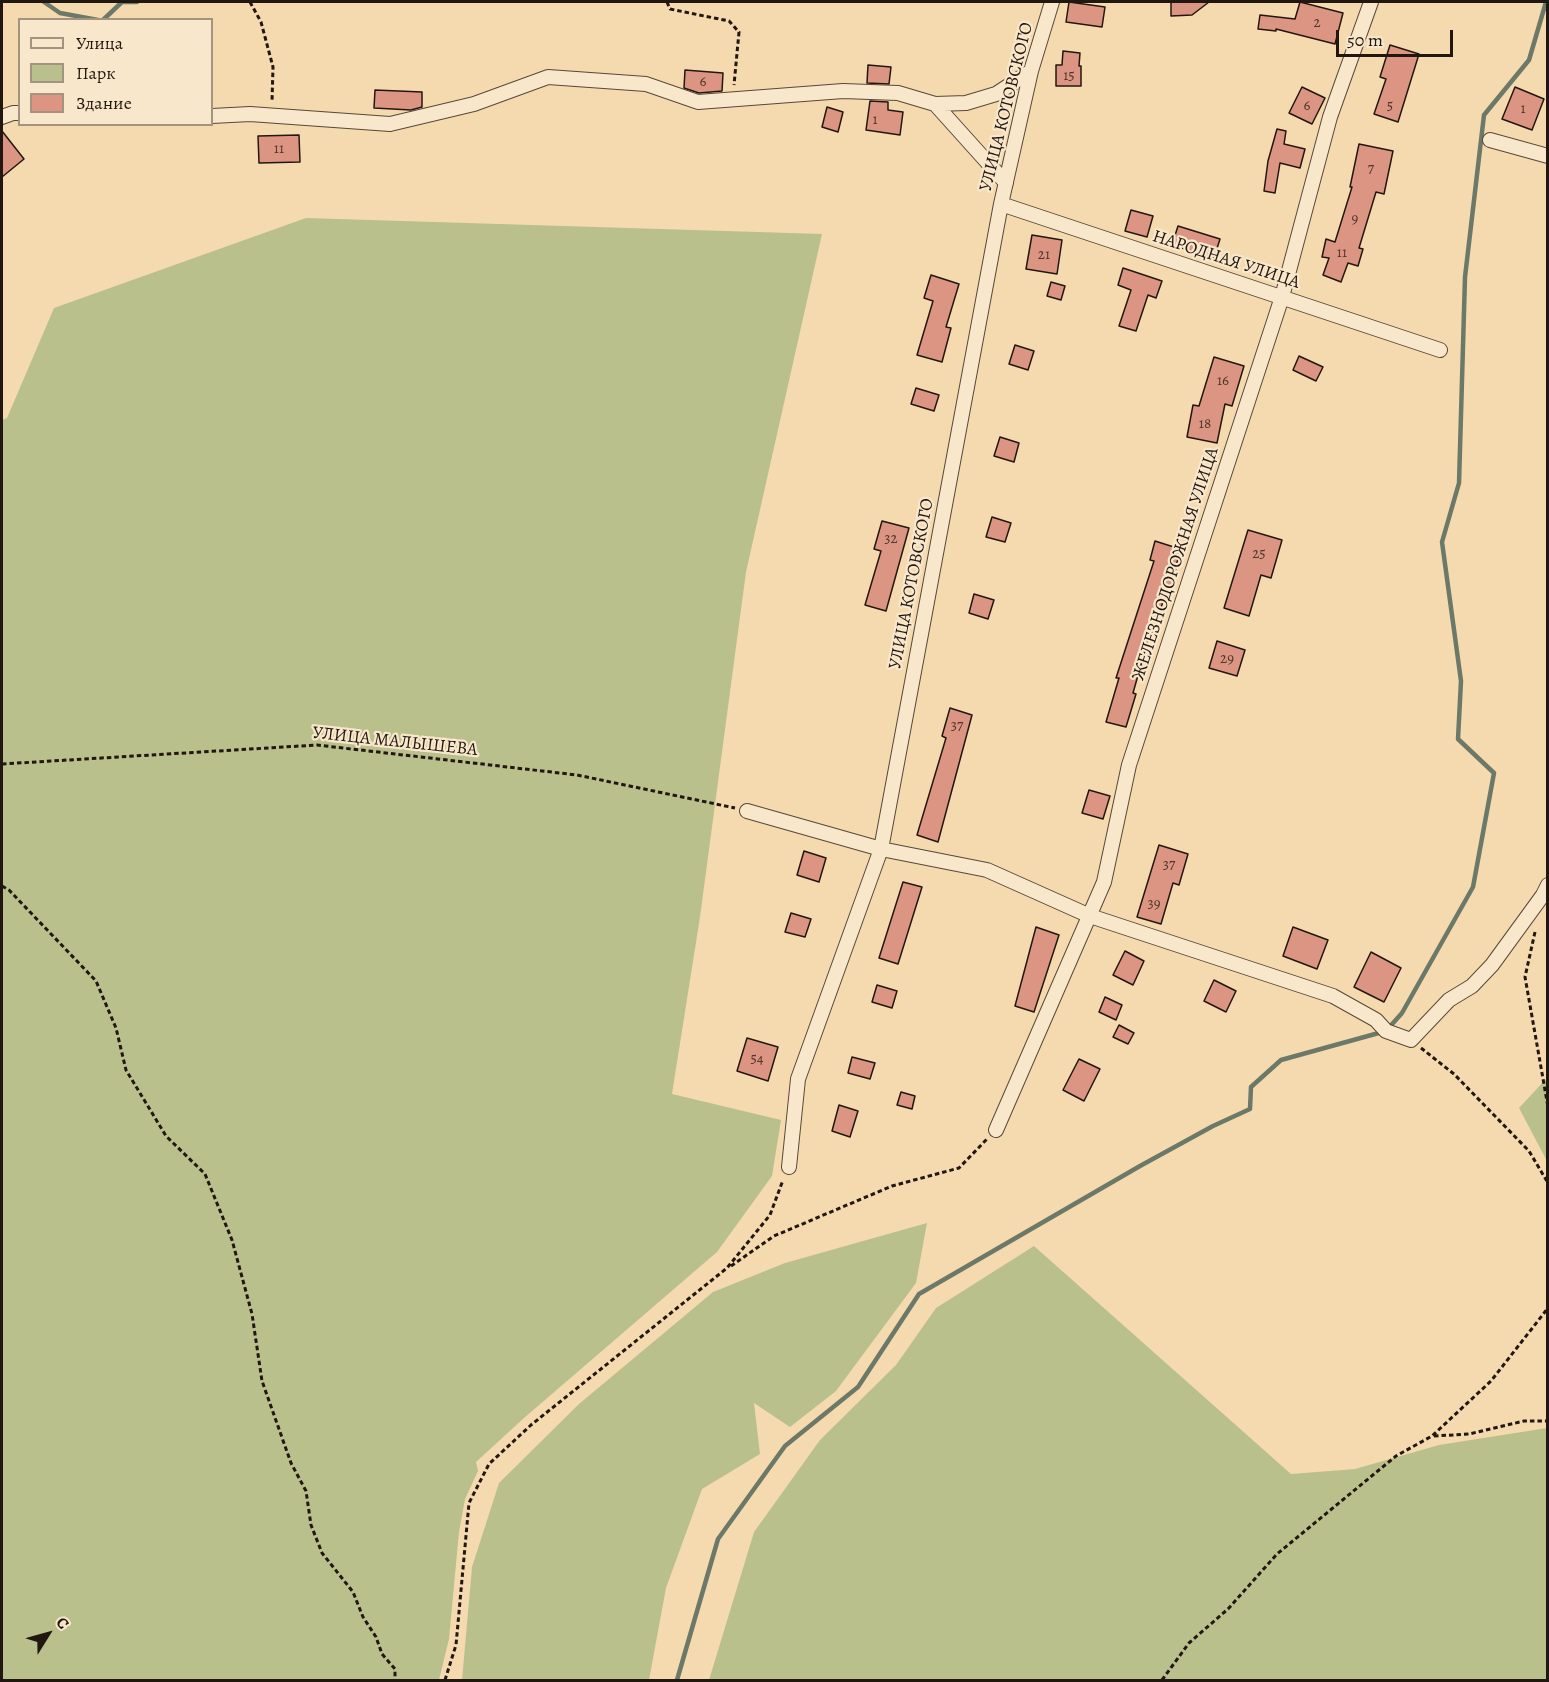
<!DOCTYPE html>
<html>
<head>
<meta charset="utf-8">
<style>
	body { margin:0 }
	#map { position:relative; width:1549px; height:1682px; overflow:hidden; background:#f5daaf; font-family:Alegreya,serif }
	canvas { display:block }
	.frame { position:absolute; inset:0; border:3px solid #221710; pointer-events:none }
	.legend { position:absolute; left:18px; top:18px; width:195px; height:108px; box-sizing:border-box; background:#f8e7cb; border:2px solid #a29480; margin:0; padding:8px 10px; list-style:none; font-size:18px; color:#221710 }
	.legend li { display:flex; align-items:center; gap:12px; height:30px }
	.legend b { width:30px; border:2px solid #a29480 }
	.north { position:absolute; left:18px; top:1604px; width:60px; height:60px; -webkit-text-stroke:4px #f8e7cb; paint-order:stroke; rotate:53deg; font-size:16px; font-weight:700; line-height:24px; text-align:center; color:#221710 }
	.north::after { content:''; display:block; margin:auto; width:21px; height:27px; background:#221710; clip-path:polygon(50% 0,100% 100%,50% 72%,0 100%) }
	.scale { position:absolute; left:1336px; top:30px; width:117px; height:27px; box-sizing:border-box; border:3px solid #221710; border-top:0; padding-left:8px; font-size:18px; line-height:21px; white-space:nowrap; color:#221710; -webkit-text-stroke:4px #f8e7cb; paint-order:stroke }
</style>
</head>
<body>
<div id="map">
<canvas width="1549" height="1682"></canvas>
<div class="frame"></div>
<ul class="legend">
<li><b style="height:8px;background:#f8e7cb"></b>Улица</li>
<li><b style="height:16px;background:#bac08c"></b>Парк</li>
<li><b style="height:16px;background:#dc9582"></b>Здание</li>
</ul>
<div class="north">С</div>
<div class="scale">50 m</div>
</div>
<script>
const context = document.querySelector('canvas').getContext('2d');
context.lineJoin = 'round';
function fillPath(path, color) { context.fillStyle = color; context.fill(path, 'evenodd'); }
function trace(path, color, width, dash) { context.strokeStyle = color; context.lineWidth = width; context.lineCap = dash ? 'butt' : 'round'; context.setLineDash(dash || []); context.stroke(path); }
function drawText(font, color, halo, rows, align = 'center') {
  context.font = font + ' Alegreya,serif'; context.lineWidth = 4.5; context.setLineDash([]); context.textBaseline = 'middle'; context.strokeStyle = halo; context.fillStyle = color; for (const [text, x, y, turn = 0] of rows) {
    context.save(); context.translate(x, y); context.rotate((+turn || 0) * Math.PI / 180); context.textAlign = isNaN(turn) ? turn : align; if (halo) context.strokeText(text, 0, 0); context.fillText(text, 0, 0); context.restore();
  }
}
const green = new Path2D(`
	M 306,218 L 822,234 L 746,572 L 700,917 L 672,1094 L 781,1120 L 772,1176 L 717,1252 L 524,1418 L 476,1462 L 478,1471 L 465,1499 L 459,1532 L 449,1639 L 439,1680 L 2,1680 L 2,420 L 7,418 L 54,308 Z
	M 1547,1078 L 1547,1161 L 1519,1108 Z
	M 927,1223 L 916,1283 L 836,1391 L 790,1427 L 754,1403 L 760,1454 L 702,1489 L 666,1588 L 649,1680 L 462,1680 L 472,1567 L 499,1483 L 579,1404 L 713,1292 L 785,1263 Z
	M 1034,1246 L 1291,1474 L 1355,1469 L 1439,1445 L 1547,1428 L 1547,1680 L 709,1680 L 754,1532 L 820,1440 L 896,1365 L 936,1308 Z`);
const stream = new Path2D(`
	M 44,2 L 60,13 L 98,20
	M 103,20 L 122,2 L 137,2
	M 677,1680 L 718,1539 L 785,1446 L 858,1387 L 919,1294 L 1140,1166 L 1213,1126 L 1250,1109 L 1251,1087 L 1281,1060 L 1386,1031 L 1402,1013 L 1473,887 L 1494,773 L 1458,739 L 1461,681 L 1442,542 L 1459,483 L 1465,277 L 1484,115 L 1529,60 L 1546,2`);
const building = new Path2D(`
	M 1069,2 L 1105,7 L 1102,27 L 1066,22 Z
	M 1171,2 L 1209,2 L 1192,15 L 1171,16 Z
	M 1300,2 L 1343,13 L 1335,44 L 1276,29 L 1276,31 L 1258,29 L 1260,15 L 1295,19 Z
	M 1390,45 L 1419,54 L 1398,122 L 1374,114 L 1386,79 L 1380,77 Z
	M 1063,51 L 1080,53 L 1079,66 L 1081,66 L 1081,86 L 1056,86 L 1056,65 L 1062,65 Z
	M 868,65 L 891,67 L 889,84 L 867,83 Z
	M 685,70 L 723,73 L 722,91 L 699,93 L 684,88 Z
	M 1302,87 L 1325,98 L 1312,124 L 1289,113 Z
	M 1515,87 L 1544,99 L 1532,130 L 1502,119 Z
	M 375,90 L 422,92 L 422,107 L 411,110 L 374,108 Z
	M 870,101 L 888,102 L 888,110 L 903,112 L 900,135 L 866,130 Z
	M 827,107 L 843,112 L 838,132 L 822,127 Z
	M 1277,129 L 1286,131 L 1284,144 L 1305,149 L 1300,168 L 1280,163 L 1275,193 L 1264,191 L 1268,161 Z
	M 2,131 L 24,159 L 2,177 Z
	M 299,135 L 300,162 L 259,163 L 258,136 Z
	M 1359,144 L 1393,151 L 1384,194 L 1376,192 L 1359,248 L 1363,249 L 1358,266 L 1348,263 L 1341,282 L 1323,275 L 1329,258 L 1322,257 L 1326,239 L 1335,242 L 1352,187 L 1350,187 Z
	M 1131,210 L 1153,216 L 1147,237 L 1125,231 Z
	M 1178,226 L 1220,239 L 1214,258 L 1172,245 Z
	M 1032,235 L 1062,240 L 1057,274 L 1026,269 Z
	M 1123,268 L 1162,281 L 1156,298 L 1148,295 L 1136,331 L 1119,326 L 1131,290 L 1118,285 Z
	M 931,275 L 959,284 L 946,327 L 951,328 L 942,362 L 917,355 L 933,301 L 924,298 Z
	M 1051,282 L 1065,286 L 1061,300 L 1047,296 Z
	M 1015,345 L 1034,351 L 1028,370 L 1009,364 Z
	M 1299,356 L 1323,367 L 1316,381 L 1293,370 Z
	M 1214,357 L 1244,366 L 1232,406 L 1225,404 L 1217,443 L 1187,437 L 1193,405 L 1199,406 Z
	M 916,388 L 939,395 L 934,411 L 911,404 Z
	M 1000,437 L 1019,443 L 1014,462 L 994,456 Z
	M 992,517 L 1011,523 L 1005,542 L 986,537 Z
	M 882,521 L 909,528 L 886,611 L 865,605 L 881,551 L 874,549 Z
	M 1248,530 L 1282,540 L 1271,578 L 1261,575 L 1249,616 L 1224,608 Z
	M 1155,541 L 1180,549 L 1172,586 L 1168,585 L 1153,634 L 1150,633 L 1133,693 L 1136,694 L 1126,727 L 1106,722 L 1119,678 L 1116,678 L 1154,561 L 1150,560 Z
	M 974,594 L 994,600 L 988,619 L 969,613 Z
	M 1217,641 L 1245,650 L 1237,676 L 1209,668 Z
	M 950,708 L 972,715 L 938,842 L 917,835 L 946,738 L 942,736 Z
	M 1089,790 L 1110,796 L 1103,819 L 1082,813 Z
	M 1159,845 L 1188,854 L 1179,885 L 1173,883 L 1161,924 L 1137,917 Z
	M 804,851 L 826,858 L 819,882 L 797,875 Z
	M 903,882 L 922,887 L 898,964 L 879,958 Z
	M 791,913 L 811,919 L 805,937 L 785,932 Z
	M 1036,927 L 1059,935 L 1034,1012 L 1015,1006 Z
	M 1293,927 L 1328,940 L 1317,969 L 1283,956 Z
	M 1125,951 L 1144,961 L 1133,985 L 1113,975 Z
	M 1371,952 L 1401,968 L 1384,1002 L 1354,987 Z
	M 1214,980 L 1236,991 L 1226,1012 L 1204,1001 Z
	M 877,985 L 897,991 L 892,1008 L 872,1002 Z
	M 1105,997 L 1122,1005 L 1116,1020 L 1099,1012 Z
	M 1119,1025 L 1134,1033 L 1128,1044 L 1113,1037 Z
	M 747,1038 L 778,1047 L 768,1081 L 737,1071 Z
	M 852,1057 L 875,1063 L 870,1079 L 848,1073 Z
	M 1079,1059 L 1100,1069 L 1084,1101 L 1063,1090 Z
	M 901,1092 L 915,1096 L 912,1109 L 897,1105 Z
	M 839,1105 L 858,1111 L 850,1137 L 832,1131 Z`);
const path = new Path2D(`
	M 250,2 L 261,22 L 273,67 L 272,102
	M 667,2 L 670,9 L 729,21 L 739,32 L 734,85
	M 2,764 L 317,745 L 577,775 L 735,808
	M 2,886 L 9,890 L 96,981 L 116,1028 L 126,1070 L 166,1136 L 205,1174 L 232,1240 L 252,1314 L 262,1381 L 291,1463 L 306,1491 L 311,1525 L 322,1553 L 353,1592 L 363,1617 L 376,1637 L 382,1654 L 395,1669 L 395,1680
	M 1535,932 L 1525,977 L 1548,1107
	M 1421,1048 L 1454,1074 L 1529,1151 L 1548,1183
	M 731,1266 L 774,1236 L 892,1186 L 959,1168 L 987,1139
	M 1434,1436 L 1469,1434 L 1524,1421 L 1548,1421
	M 445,1680 L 456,1645 L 469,1503 L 489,1464 L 531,1425 L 727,1268 L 770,1215 L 783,1180
	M 1162,1680 L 1189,1643 L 1228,1609 L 1277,1554 L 1396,1456 L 1432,1436 L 1491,1381 L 1548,1308`);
const street = new Path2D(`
	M 935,104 L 1006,183
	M 212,116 L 250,114 L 390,124 L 474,104 L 548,77 L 646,84 L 698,102 L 843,91 L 898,93 L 935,104 L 966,103 L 996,94 L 1031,71
	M 2,117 L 13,113 L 20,113
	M 1490,140 L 1548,156
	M 1001,204 L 1440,350
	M 747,811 L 881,849 L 987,870 L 1090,916 L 1333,996 L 1376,1020 L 1386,1031 L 1411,1040 L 1449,1000 L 1472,986 L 1492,965 L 1543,895 L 1548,885
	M 996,1130 L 1104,882 L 1129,765 L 1282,297 L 1330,117 L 1371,2
	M 789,1167 L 798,1079 L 881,849 L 1001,204 L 1031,71 L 1052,2`);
const numberNames = [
	["2",1317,23],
	["15",1069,76],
	["6",703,82],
	["6",1307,106],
	["5",1390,106],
	["1",1523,109],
	["1",875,120],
	["11",279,149],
	["7",1371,169],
	["9",1355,219],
	["11",1342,253],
	["21",1044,255],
	["16",1223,381],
	["18",1205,424],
	["32",891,539],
	["25",1259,554],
	["29",1227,659],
	["37",957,726],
	["37",1169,865],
	["39",1154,904],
	["54",757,1059]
];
const streetNames = [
	["УЛИЦА КОТОВСКОГО",1007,107,-76],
	["НАРОДНАЯ УЛИЦА",1226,260,18],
	["ЖЕЛЕЗНОДОРОЖНАЯ УЛИЦА",1176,564,-72],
	["УЛИЦА КОТОВСКОГО",912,584,-79],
	["УЛИЦА МАЛЫШЕВА",395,742,6]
];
fillPath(green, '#bac08c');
trace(stream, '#6c7969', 4.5);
fillPath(building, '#dc9582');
trace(building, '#221710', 1.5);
trace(street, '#574838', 16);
trace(path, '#221710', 3, [4.5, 3]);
trace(street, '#f8e7cb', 14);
drawText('15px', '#50362c', null, numberNames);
drawText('18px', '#221710', '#f8e7cb', streetNames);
</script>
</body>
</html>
